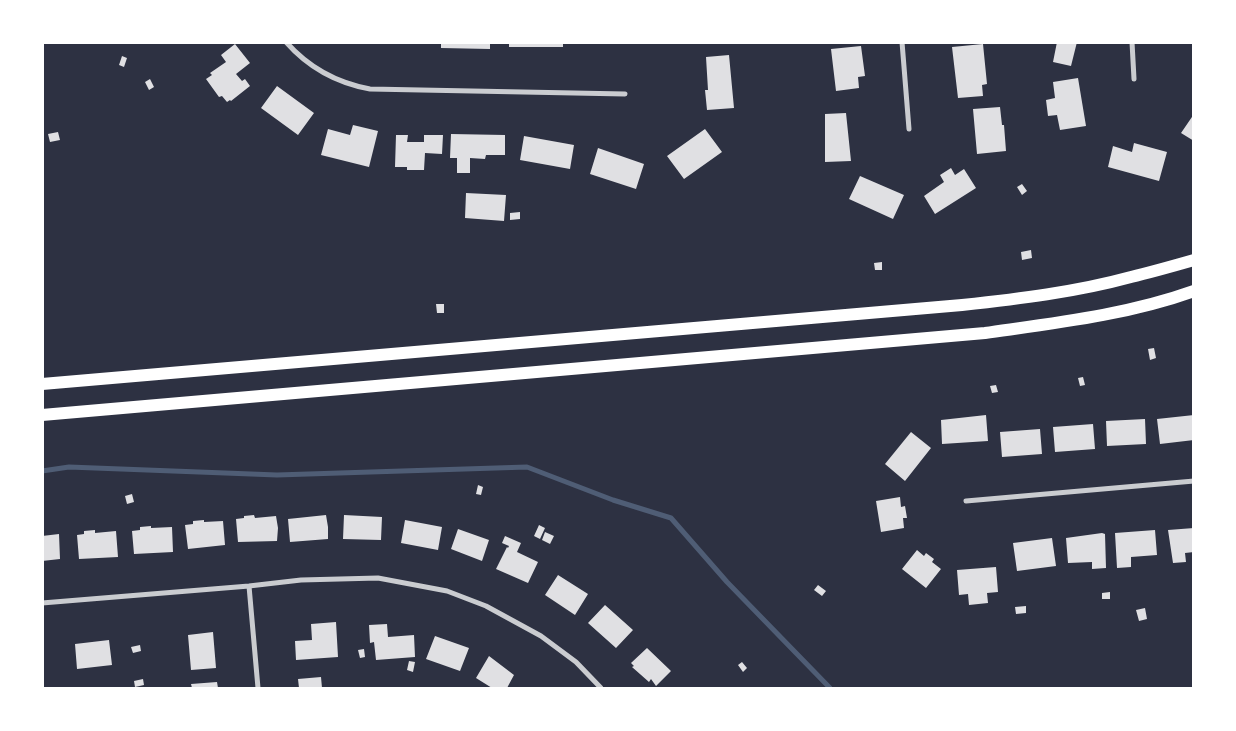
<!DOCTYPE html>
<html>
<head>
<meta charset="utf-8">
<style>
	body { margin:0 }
	#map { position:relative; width:1236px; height:731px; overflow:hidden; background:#2d3142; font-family:"PT Sans",sans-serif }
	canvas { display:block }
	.frame { position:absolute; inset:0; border:44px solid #fff; pointer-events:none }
</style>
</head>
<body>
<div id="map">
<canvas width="1236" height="731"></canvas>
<div class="frame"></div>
</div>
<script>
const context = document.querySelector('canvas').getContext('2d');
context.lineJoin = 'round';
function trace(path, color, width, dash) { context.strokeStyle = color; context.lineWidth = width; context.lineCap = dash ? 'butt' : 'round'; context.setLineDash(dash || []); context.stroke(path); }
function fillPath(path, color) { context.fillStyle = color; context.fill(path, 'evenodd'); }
const stream = new Path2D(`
	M 42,471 L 69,467 L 277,475 L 527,467 L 613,500 L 671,518 L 727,582 L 830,688`);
const building = new Path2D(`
	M 441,42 L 490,42 L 490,49 L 441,48 Z
	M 509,42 L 563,42 L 563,47 L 509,47 Z
	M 1057,42 L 1077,42 L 1071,66 L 1053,62 Z
	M 235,44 L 250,63 L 236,74 L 242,81 L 245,79 L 250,86 L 231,101 L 230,100 L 227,102 L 222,96 L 219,97 L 206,79 L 212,75 L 210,73 L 226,62 L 221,55 Z
	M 983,44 L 987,84 L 982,85 L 983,96 L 958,98 L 952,47 Z
	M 861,46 L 865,76 L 858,77 L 859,88 L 836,91 L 831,49 Z
	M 729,55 L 734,108 L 707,110 L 705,90 L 708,90 L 706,57 Z
	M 122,56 L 127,58 L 124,67 L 119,65 Z
	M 1078,78 L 1086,126 L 1060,130 L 1057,115 L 1048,116 L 1046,100 L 1055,98 L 1053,82 Z
	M 150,79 L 154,87 L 149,90 L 145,82 Z
	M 277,86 L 314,113 L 298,135 L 261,108 Z
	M 1000,107 L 1002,125 L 1004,125 L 1006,151 L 977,154 L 973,109 Z
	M 846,113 L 851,161 L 825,162 L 825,114 Z
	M 1194,114 L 1194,141 L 1181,133 Z
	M 353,125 L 378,131 L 369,167 L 321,155 L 328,129 L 350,135 Z
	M 705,129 L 722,152 L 684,179 L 667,156 Z
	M 58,132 L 60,140 L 50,142 L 48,134 Z
	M 451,134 L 505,135 L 505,155 L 486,155 L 485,159 L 470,158 L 470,173 L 457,173 L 457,158 L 450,158 Z
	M 396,135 L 408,135 L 407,142 L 424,142 L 424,135 L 443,135 L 442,154 L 425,153 L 424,170 L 407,170 L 407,167 L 395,167 Z
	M 524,136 L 574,145 L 570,169 L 520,160 Z
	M 1134,143 L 1167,152 L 1159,181 L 1108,167 L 1113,146 L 1132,152 Z
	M 598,148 L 644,164 L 636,189 L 590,174 Z
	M 951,168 L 955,175 L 964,169 L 976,188 L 935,214 L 924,196 L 944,182 L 940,175 Z
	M 860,176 L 904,195 L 893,219 L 849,199 Z
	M 1022,184 L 1027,191 L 1022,195 L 1017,187 Z
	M 466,193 L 506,195 L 504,221 L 465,218 Z
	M 520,212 L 520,219 L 510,220 L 510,213 Z
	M 1031,250 L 1032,258 L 1022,260 L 1021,252 Z
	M 882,262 L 882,270 L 875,270 L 874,263 Z
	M 436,304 L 444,304 L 444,313 L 437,313 Z
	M 1154,348 L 1156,358 L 1150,360 L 1148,349 Z
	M 1083,377 L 1085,385 L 1080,386 L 1078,378 Z
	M 996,385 L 998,392 L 992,393 L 990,386 Z
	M 986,415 L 988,441 L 942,444 L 941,420 Z
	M 1194,415 L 1194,440 L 1160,444 L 1157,419 Z
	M 1145,419 L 1146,444 L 1107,446 L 1106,421 Z
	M 1093,424 L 1095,449 L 1055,452 L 1053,427 Z
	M 1040,429 L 1042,454 L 1002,457 L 1000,432 Z
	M 911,432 L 931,448 L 905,481 L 885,464 Z
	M 478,485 L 483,487 L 481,495 L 476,494 Z
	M 132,494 L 134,502 L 127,504 L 125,496 Z
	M 900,497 L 901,507 L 905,506 L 907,518 L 903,518 L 904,528 L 881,532 L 876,501 Z
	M 254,515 L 255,518 L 276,516 L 278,528 L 277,541 L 238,542 L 236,519 L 244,518 L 244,516 Z
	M 326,515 L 328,527 L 328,539 L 290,542 L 288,519 Z
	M 344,515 L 382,517 L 381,540 L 343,539 Z
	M 204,520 L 204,522 L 223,521 L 225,545 L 188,549 L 185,525 L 193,524 L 193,521 Z
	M 405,520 L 442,527 L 438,550 L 401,543 Z
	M 539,525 L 545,528 L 540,539 L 534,536 Z
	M 151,526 L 151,528 L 172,527 L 173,552 L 134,554 L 132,531 L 140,530 L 140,527 Z
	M 1194,528 L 1194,552 L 1185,553 L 1186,562 L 1173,563 L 1168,530 Z
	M 458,529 L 489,540 L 482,561 L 451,549 Z
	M 95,530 L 95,533 L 116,531 L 118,557 L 79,559 L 77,535 L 84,534 L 84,531 Z
	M 1155,530 L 1157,555 L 1131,557 L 1131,567 L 1117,568 L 1115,533 Z
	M 545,532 L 554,536 L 550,544 L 542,540 Z
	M 1102,533 L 1105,534 L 1106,568 L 1092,569 L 1092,562 L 1068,563 L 1066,538 Z
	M 59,534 L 60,559 L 42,561 L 42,536 Z
	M 505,536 L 521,543 L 517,552 L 538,562 L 528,583 L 496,569 L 507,547 L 508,548 L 509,546 L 502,543 Z
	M 1052,538 L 1056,566 L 1017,571 L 1013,543 Z
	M 917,550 L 924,556 L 926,553 L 934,559 L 932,562 L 941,569 L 926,588 L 902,569 Z
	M 996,567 L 998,592 L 987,593 L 988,603 L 969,605 L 968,594 L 959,595 L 957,570 Z
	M 558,575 L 588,594 L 575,615 L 545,595 Z
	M 818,585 L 826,591 L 822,596 L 814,590 Z
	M 1110,592 L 1110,599 L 1102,599 L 1102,593 Z
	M 605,605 L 633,630 L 616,648 L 588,623 Z
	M 1026,606 L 1026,613 L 1016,614 L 1015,607 Z
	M 1145,608 L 1147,619 L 1139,621 L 1136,610 Z
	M 336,622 L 338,657 L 296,660 L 295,641 L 312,640 L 311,624 Z
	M 387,624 L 388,637 L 414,635 L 415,657 L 376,660 L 374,642 L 370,643 L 369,625 Z
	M 213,632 L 216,668 L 191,670 L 188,635 Z
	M 435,636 L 469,648 L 460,671 L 426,659 Z
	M 109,640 L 112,665 L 77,669 L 75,644 Z
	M 140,645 L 141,651 L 133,653 L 131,647 Z
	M 647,648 L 671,671 L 656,686 L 651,679 L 649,682 L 632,667 L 634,666 L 631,663 Z
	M 364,649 L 365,657 L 360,658 L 358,650 Z
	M 489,656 L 514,675 L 507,688 L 492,688 L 476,678 Z
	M 409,661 L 415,662 L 413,672 L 407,670 Z
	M 742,662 L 747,668 L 743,672 L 738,665 Z
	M 321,677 L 322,688 L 299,688 L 298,679 Z
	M 143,679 L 144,685 L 135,687 L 134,681 Z
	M 217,682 L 218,688 L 192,688 L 191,684 Z`);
const minor = new Path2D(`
	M 286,42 C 308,67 337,83 370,89 L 625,94
	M 902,42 L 909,129
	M 1132,42 L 1134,79
	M 966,501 L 1194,481
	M 249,586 L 258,688
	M 42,603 L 249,586 L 301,580 L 378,578 L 447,591 L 486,606 L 541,636 L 576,662 L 601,688`);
const primary = new Path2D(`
	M 42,384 L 962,305 C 1018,299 1076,292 1131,277 C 1152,272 1173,266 1194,260
	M 42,415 L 985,333 C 1055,323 1127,315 1194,291`);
trace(stream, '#4f5d75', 5);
fillPath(building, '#e0e0e3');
trace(minor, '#caccd0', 5);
trace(primary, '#fff', 12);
</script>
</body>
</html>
